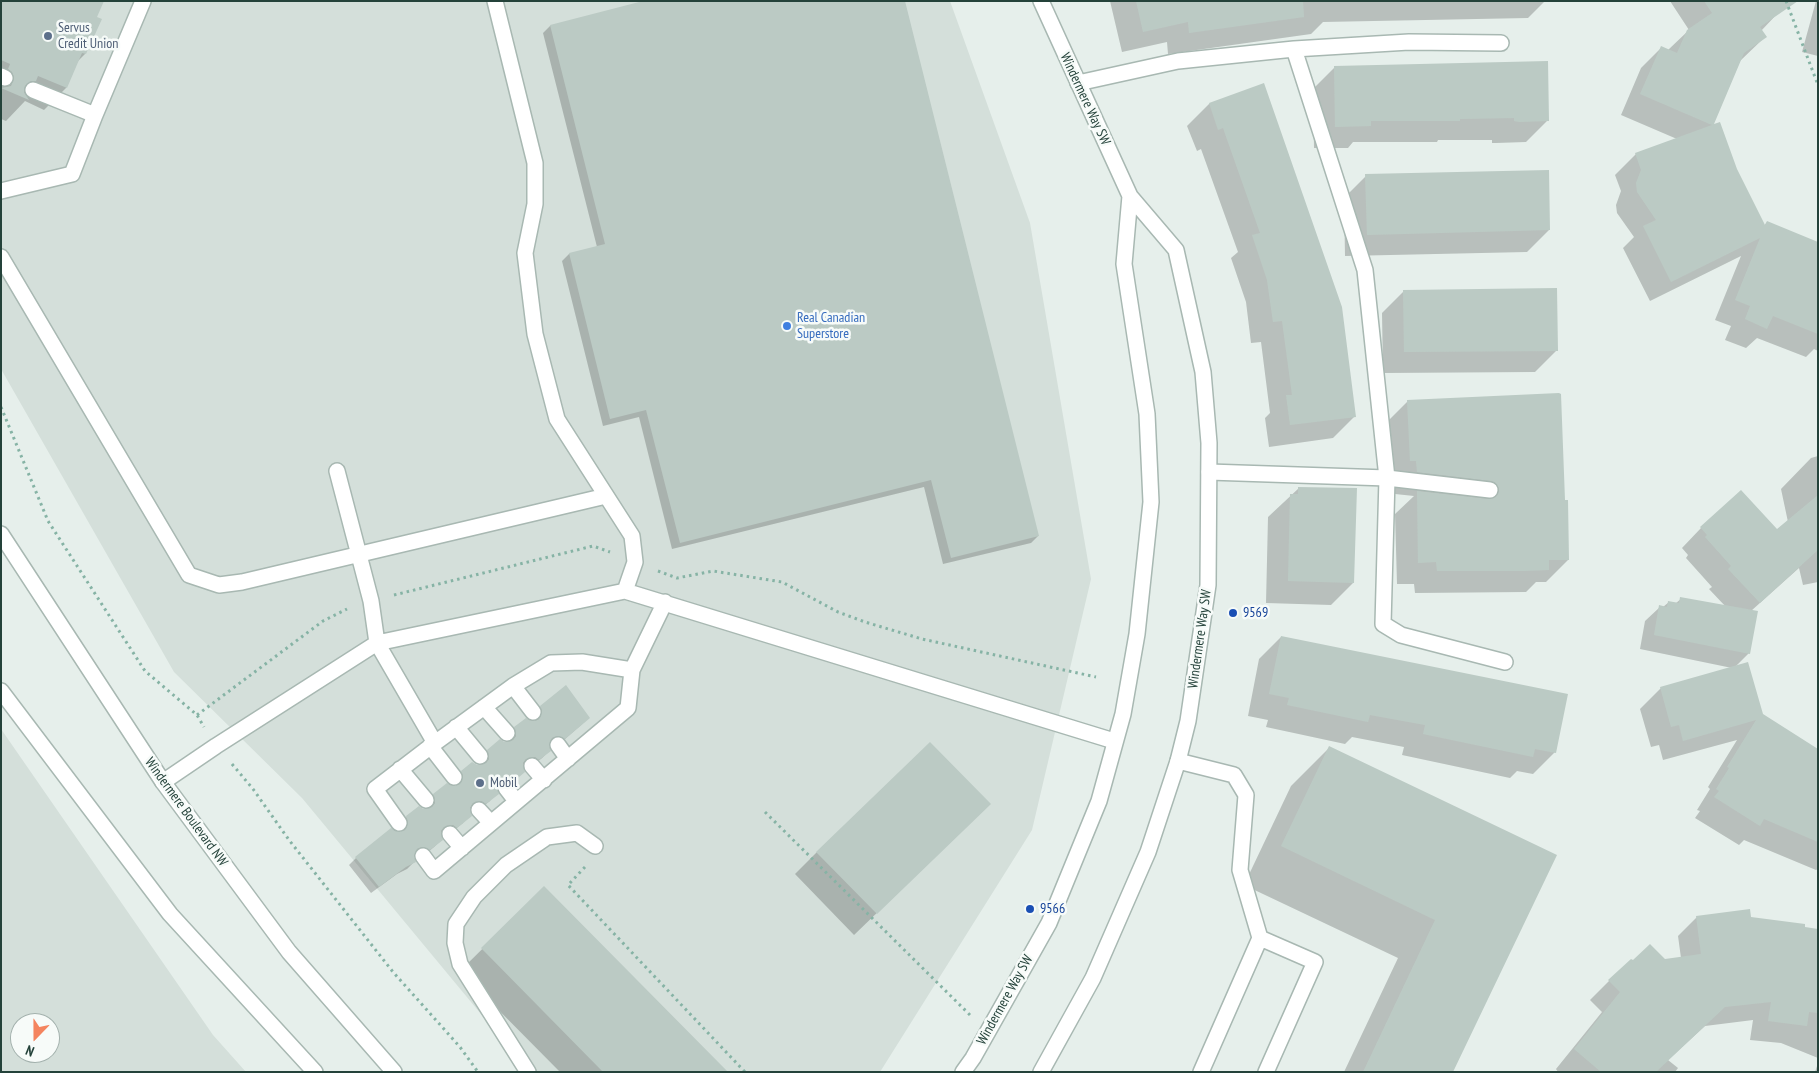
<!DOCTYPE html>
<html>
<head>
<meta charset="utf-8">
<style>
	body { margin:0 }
	#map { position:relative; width:1819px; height:1073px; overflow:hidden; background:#e6efeb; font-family:"PT Sans Narrow",sans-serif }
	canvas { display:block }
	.frame { position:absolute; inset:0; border:2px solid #24423a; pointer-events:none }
	.north { position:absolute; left:10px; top:1013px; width:50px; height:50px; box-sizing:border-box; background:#f7fbf9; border:1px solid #a3b1ad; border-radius:50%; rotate:202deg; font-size:14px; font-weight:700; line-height:20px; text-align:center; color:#24423a }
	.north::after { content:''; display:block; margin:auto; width:18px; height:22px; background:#f4845f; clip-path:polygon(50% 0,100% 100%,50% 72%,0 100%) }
</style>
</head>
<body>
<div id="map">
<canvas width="1819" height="1073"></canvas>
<div class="frame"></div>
<div class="north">N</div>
</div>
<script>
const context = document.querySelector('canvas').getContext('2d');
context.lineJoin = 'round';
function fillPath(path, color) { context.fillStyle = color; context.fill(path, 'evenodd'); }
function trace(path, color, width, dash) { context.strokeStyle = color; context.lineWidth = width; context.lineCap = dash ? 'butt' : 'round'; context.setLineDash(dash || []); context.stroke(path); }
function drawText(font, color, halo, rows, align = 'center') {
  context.font = font + ' "PT Sans Narrow",sans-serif'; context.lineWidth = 5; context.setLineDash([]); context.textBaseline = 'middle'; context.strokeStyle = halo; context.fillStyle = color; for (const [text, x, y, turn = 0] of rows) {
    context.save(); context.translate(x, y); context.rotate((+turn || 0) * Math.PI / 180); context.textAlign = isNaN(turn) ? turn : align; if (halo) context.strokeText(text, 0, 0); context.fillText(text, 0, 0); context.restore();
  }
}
const built = new Path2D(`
	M 1,1 L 950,1 L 1030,223 L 1091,579 L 1032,830 L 880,1072 L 529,1072 L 302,798 L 174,672 L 1,369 Z
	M 1,729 L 213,1035 L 246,1072 L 1,1072 ZM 20,1023 L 50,1023 L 50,1053 L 20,1053 Z`);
const shadow = new Path2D(`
	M 1,1 L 96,18 L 85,54 L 77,62 L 66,88 L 44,110 L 25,101 L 6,121 L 1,119 Z
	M 648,1 L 1038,536 L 1031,543 L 943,564 L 924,487 L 672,549 L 639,417 L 603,426 L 562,261 L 569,254 L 597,247 L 543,33 L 550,26 Z
	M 1110,1 L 1545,1 L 1528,18 L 1323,22 L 1311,34 L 1168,54 L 1167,42 L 1122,52 Z
	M 1670,1 L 1768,1 L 1777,14 L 1761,31 L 1765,37 L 1740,61 L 1712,127 L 1736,169 L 1764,226 L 1767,222 L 1818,244 L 1818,351 L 1814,349 L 1806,357 L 1757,338 L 1746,348 L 1725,340 L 1731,326 L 1715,320 L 1741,256 L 1650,301 L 1623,248 L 1634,237 L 1617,213 L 1616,205 L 1621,191 L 1615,175 L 1636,154 L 1677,139 L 1621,115 L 1641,68 L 1661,48 L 1668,50 L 1689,30 Z
	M 1816,1 L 1818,1 L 1818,56 L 1802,52 Z
	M 1335,67 L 1548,120 L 1526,142 L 1496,143 L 1492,143 L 1492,140 L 1438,140 L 1437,142 L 1353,142 L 1348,148 L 1314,148 L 1313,89 Z
	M 1263,85 L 1355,416 L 1333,438 L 1269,447 L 1265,418 L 1270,413 L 1261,342 L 1251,343 L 1246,302 L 1231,258 L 1238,252 L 1201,149 L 1197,151 L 1187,126 L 1209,104 Z
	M 1366,176 L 1549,230 L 1527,252 L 1345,256 L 1344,198 Z
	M 1404,291 L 1557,350 L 1535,372 L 1383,373 L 1382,313 Z
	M 1408,401 L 1564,501 L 1568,560 L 1546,582 L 1536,582 L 1526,592 L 1415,593 L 1414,584 L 1397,584 L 1395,514 L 1414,496 L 1395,494 L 1395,483 L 1386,423 Z
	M 1818,456 L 1818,582 L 1803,585 L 1799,568 L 1751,611 L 1749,653 L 1735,667 L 1762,715 L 1818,750 L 1818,869 L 1816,870 L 1744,840 L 1739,845 L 1695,818 L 1700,811 L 1697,810 L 1710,789 L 1708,787 L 1737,740 L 1663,760 L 1659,745 L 1651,747 L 1640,709 L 1661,688 L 1732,668 L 1640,649 L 1645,621 L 1660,607 L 1663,607 L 1669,602 L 1676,603 L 1681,599 L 1726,607 L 1709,589 L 1712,587 L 1686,558 L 1688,555 L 1682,548 L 1701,528 L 1777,531 L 1788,522 L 1781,489 L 1811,458 Z
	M 1299,488 L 1353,583 L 1331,605 L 1266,603 L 1268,517 Z
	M 1281,637 L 1555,752 L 1533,774 L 1517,771 L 1510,778 L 1402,755 L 1404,747 L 1352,737 L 1345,744 L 1266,727 L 1268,720 L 1248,716 L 1259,659 Z
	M 541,707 L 581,725 L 557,746 L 549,743 L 549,751 L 542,758 L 531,767 L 527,764 L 522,765 L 516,779 L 505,788 L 497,785 L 490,801 L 478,810 L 474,808 L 469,809 L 463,823 L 449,834 L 445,832 L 440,833 L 441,840 L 434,847 L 422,857 L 414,853 L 412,857 L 414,862 L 407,869 L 397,874 L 371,893 L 349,865 L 356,858 L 401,833 L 402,831 L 399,825 L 407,817 L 428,809 L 426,802 L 434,795 L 455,788 L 457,784 L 455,779 L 462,772 L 482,765 L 480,758 L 488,751 L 509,742 L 508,736 L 515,728 L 534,723 L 536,719 L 534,714 Z
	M 1329,748 L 1555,856 L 1452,1072 L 1344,1072 L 1398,958 L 1244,885 L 1291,786 Z
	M 967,826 L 854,935 L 795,874 L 817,852 Z
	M 544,888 L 726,1072 L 560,1072 L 460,971 Z
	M 1697,917 L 1750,918 L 1818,930 L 1818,1058 L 1781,1043 L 1750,1040 L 1753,1020 L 1705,1026 L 1668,1060 L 1678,1068 L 1675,1072 L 1558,1072 L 1556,1069 L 1602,1012 L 1590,1000 L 1609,981 L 1664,960 L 1681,958 L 1678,936 Z
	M 1818,1063 L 1818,1072 L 1815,1072 Z`);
const building = new Path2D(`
	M 1,1 L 104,1 L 97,17 L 102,19 L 86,54 L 82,53 L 67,88 L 38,76 L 36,81 L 31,81 L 25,86 L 24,92 L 29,100 L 1,88 L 11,86 L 14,78 L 12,72 L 8,69 L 10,64 L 1,60 Z
	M 643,1 L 905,1 L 1039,536 L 951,558 L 931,480 L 680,543 L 646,410 L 610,419 L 569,253 L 605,244 L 550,25 Z
	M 1136,1 L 1303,1 L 1304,17 L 1189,33 L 1188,22 L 1143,32 Z
	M 1704,1 L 1798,1 L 1760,27 L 1767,37 L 1744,53 L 1714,124 L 1720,122 L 1737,169 L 1765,225 L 1767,221 L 1818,242 L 1818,334 L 1773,316 L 1767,329 L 1745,319 L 1750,306 L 1735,300 L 1760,238 L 1671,282 L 1643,226 L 1656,220 L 1637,192 L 1636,183 L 1641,170 L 1635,153 L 1712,125 L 1640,94 L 1661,46 L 1677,53 L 1687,30 L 1712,13 Z
	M 1548,61 L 1549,121 L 1519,122 L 1514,121 L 1514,118 L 1460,119 L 1460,121 L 1371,121 L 1371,126 L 1335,127 L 1334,66 Z
	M 1264,83 L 1342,307 L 1356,417 L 1290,425 L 1286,395 L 1292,395 L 1282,321 L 1273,322 L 1267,280 L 1252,235 L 1260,233 L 1223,128 L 1218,130 L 1209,103 Z
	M 1549,170 L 1550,230 L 1367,235 L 1365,174 Z
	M 1557,288 L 1558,351 L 1404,352 L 1403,290 Z
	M 1559,393 L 1561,394 L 1565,500 L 1568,500 L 1569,560 L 1549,560 L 1549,570 L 1524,571 L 1437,571 L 1436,562 L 1418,563 L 1417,491 L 1489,499 L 1497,496 L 1499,491 L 1496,483 L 1491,481 L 1417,472 L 1416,461 L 1410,461 L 1407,400 Z
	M 1298,487 L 1357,488 L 1354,583 L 1288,581 L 1290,494 L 1298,494 Z
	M 1741,490 L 1777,529 L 1818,495 L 1818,550 L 1760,603 L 1728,569 L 1731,566 L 1705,537 L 1707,535 L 1700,527 Z
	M 1680,597 L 1758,611 L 1750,654 L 1654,635 L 1659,605 L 1667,607 L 1668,601 L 1679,603 Z
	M 1281,636 L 1568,694 L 1556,753 L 1535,749 L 1533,757 L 1423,734 L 1425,725 L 1370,715 L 1368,722 L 1287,705 L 1289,698 L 1269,694 Z
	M 1748,662 L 1763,714 L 1818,749 L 1818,842 L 1764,819 L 1760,826 L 1714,797 L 1719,791 L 1716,789 L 1729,768 L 1727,767 L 1756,720 L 1683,741 L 1679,725 L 1671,727 L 1660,687 Z
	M 566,685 L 590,718 L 565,739 L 558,736 L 552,738 L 549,745 L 551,751 L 539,760 L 535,757 L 526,759 L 523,763 L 525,772 L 513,782 L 505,779 L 500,781 L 497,789 L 499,794 L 486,804 L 481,801 L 473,803 L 470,808 L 472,816 L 457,828 L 453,825 L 444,827 L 441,831 L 443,840 L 430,850 L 422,847 L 417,849 L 414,857 L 416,862 L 406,867 L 379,887 L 355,857 L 391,828 L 399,832 L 405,830 L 408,823 L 406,816 L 419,806 L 423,809 L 432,807 L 435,803 L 433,794 L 447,783 L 455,786 L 460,784 L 463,776 L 461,771 L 472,762 L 477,765 L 486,763 L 489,759 L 487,750 L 500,739 L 504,742 L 513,740 L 516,736 L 514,727 L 526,718 L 534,721 L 539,719 L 542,711 L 540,706 Z
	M 930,742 L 991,804 L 877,914 L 816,852 Z
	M 1329,746 L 1557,855 L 1453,1072 L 1363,1072 L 1435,920 L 1281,846 Z
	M 544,886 L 728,1072 L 603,1072 L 481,948 Z
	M 1750,909 L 1751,917 L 1805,924 L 1805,927 L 1818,929 L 1818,1013 L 1809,1012 L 1807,1026 L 1768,1021 L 1771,1002 L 1725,1007 L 1656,1072 L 1601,1072 L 1574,1049 L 1620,992 L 1608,980 L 1631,959 L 1633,960 L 1650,944 L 1665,959 L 1701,954 L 1696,916 Z`);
const path = new Path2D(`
	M 1786,1 L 1818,85
	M 1,407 L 48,521 L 145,671 L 197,715 L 204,727
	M 658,571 L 677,578 L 713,571 L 782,582 L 838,612 L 865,622 L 922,639 L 1096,677
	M 394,595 L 593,546 L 610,552
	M 197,715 L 323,621 L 347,609
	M 232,764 L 253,789 L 289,840 L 393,972 L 460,1047 L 478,1072
	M 765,812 L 971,1016
	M 585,867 L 568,885 L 745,1072`);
const service = new Path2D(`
	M 495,1 L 535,163 L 535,204 L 525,253 L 535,334 L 557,419 L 632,536 L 635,562 L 625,591
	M 1,76 L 5,78
	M 33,90 L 95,115
	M 1,191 L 72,174 L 95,115 L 143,1
	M 1,257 L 189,575 L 219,585 L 242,582 L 606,496
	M 337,471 L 371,601 L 377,643 L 435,743 L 375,789 L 399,823
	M 513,686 L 533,712
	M 484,707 L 507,733
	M 456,727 L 480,756
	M 435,743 L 513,686 L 551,663 L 582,662 L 632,670
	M 558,745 L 568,759
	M 430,746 L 454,777
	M 1178,761 L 1234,775 L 1246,795 L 1240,870 L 1260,938 L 1201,1072
	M 532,766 L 544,780
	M 400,769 L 426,800
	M 163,782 L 216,746 L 377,643 L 625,591 L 1114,741
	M 506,788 L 516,801
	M 479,810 L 491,823
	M 450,834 L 462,848
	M 423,856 L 434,871 L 628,708 L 632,670 L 665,602
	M 1260,938 L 1315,962 L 1266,1072
	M 528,1072 L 460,964 L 455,943 L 456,924 L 474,897 L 506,865 L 547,837 L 577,833 L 595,846`);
const minor = new Path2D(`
	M 1294,49 L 1365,270 L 1387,478 L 1383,624 L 1401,635 L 1505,662
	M 1078,83 L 1178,61 L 1294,49 L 1409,42 L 1501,43
	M 1209,472 L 1387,478 L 1490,490`);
const tertiary = new Path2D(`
	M 1,534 L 163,782 L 289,952 L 394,1072
	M 1,691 L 170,914 L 315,1072
	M 963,1072 L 973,1058 L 1049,923 L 1099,801 L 1123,714 L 1137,634 L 1151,502 L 1147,414 L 1124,264 L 1130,196
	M 1041,1072 L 1093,978 L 1148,852 L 1178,761 L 1188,721 L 1208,585 L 1209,443 L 1203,372 L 1176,250 L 1130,196 L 1041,1`);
const markers = [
	[48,36,5,"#5c6f8a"],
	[787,326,5,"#3f7fe0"],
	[1233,613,5,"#1a4fb4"],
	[480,783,5,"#5c6f8a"],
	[1030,909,5,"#1a4fb4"]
];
const serviceNames = [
	["Servus",58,28],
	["Credit Union",58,44],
	["Mobil",490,783]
];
const streetNames = [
	["Windermere Way SW",1085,99,65],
	["Windermere Way SW",1200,639,-82],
	["Windermere Boulevard NW",186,812,54],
	["Windermere Way SW",1005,1000,-61]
];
const shopNames = [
	["Real Canadian",797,318],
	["Superstore",797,334]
];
const transitNames = [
	["9569",1243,613],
	["9566",1040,909]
];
fillPath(built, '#d4dfda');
fillPath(shadow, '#0003');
fillPath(building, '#bbcac4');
trace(service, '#a8b8b2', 18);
trace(minor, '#a8b8b2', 18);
trace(tertiary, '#a8b8b2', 18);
trace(path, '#86b3a5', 3, [2.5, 4]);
trace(service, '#fff', 15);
trace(minor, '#fff', 15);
trace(tertiary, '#fff', 15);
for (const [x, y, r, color] of markers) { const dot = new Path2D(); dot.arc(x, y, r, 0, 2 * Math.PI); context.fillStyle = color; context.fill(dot); trace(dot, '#f7fbf9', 2); }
drawText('14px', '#4e5e75', '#f7fbf9', serviceNames, 'left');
drawText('14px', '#24423a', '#f7fbf9', streetNames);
drawText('14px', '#366cbe', '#f7fbf9', shopNames, 'left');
drawText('14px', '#164399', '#f7fbf9', transitNames, 'left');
</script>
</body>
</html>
